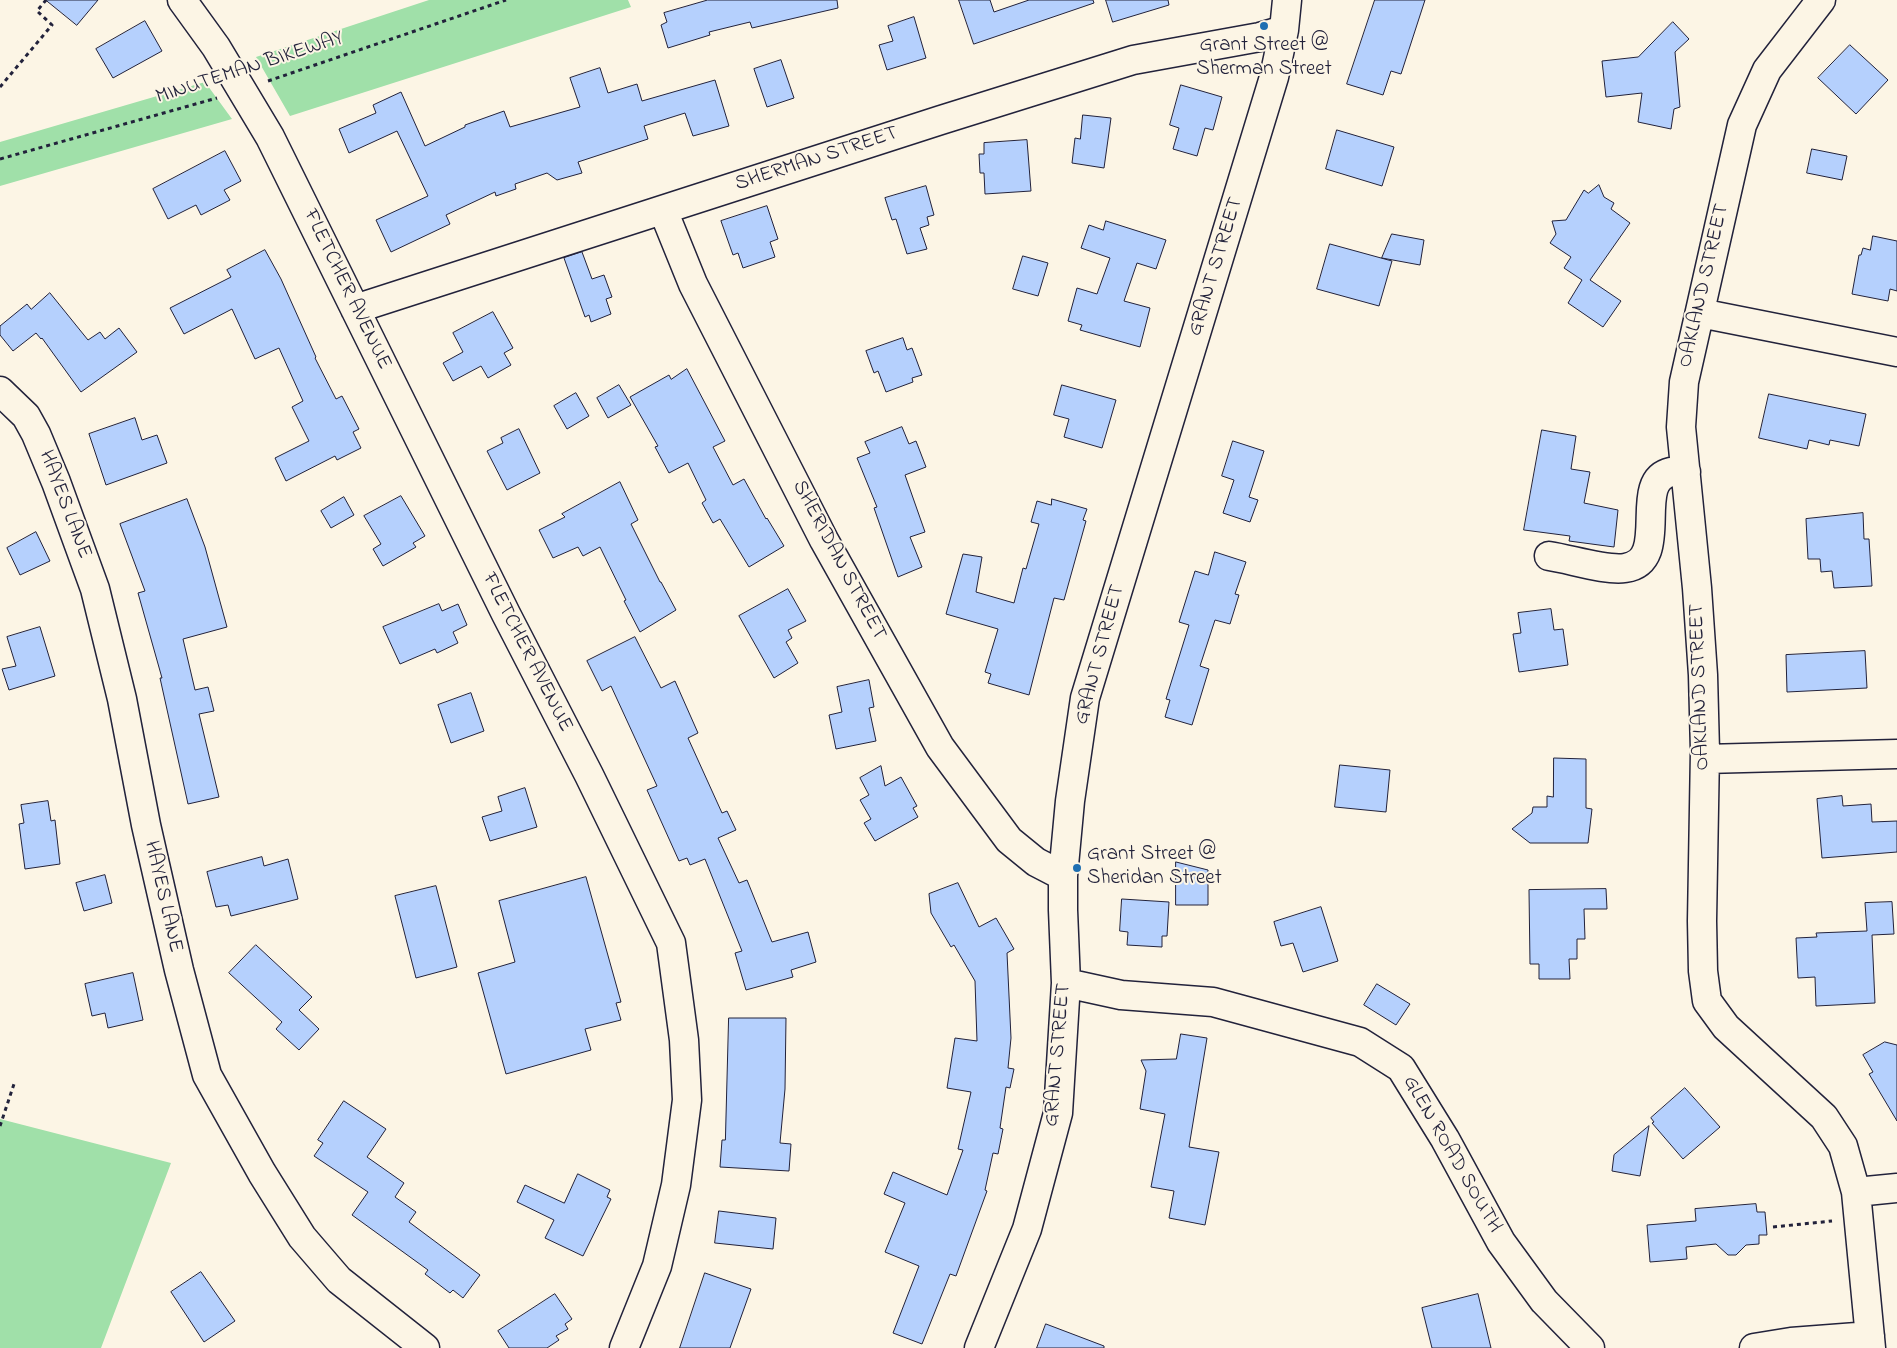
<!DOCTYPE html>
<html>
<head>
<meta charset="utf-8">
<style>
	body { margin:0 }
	canvas { display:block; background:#fcf5e5 }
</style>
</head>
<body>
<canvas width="1897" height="1348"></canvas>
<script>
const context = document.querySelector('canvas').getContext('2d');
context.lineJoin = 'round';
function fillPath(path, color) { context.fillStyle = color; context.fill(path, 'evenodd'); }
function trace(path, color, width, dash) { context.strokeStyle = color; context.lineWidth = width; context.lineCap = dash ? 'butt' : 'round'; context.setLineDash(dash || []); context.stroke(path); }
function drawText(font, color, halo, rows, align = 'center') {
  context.font = font + ' "Indie Flower",sans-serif'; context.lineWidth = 4; context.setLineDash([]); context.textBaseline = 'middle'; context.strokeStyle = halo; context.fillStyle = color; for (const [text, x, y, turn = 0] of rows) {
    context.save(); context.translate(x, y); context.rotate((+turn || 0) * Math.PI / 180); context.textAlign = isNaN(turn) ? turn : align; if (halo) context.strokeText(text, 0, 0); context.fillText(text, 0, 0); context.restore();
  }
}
const green = new Path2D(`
	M 429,0 L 628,0 L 631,7 L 290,116 L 256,57 Z
	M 205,82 L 232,119 L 0,186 L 0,142 Z
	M 0,1119 L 171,1163 L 101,1348 L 0,1348 Z`);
const building = new Path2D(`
	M 46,0 L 98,0 L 77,25 Z
	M 708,0 L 837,0 L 838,8 L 752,28 L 750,22 L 709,32 L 710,35 L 668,48 L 661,25 L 667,22 L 664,13 Z
	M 959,0 L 990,0 L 994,12 L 1029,0 L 1093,0 L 1094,3 L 974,44 Z
	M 1106,0 L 1168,0 L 1169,5 L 1113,22 Z
	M 1375,0 L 1425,0 L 1401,74 L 1391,71 L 1383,95 L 1347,84 Z
	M 914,17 L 926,58 L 887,70 L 879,45 L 893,41 L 888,26 Z
	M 145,21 L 162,51 L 113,78 L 96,49 Z
	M 1673,22 L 1689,39 L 1675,52 L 1680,107 L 1674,109 L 1671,129 L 1638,122 L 1642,93 L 1606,97 L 1602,61 L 1638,57 Z
	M 1850,45 L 1888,80 L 1856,114 L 1818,78 Z
	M 781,60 L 794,98 L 767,107 L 754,69 Z
	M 600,68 L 608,93 L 637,84 L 642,101 L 715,80 L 729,126 L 693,136 L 685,113 L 644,126 L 648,139 L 578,162 L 582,173 L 557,180 L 547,173 L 515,184 L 516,189 L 496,196 L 495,192 L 446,215 L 450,224 L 391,252 L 376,220 L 428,196 L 397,131 L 349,153 L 339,129 L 376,113 L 373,105 L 401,92 L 425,146 L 465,127 L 465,125 L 504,111 L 510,127 L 580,107 L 570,78 Z
	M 1181,85 L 1222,97 L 1213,130 L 1205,128 L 1197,156 L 1173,149 L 1179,128 L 1170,125 Z
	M 1083,115 L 1111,118 L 1104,168 L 1072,163 L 1075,138 L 1080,139 Z
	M 1337,130 L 1394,147 L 1382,186 L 1326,169 Z
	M 1027,140 L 1031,191 L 985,194 L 984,173 L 980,173 L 979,154 L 984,154 L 984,143 Z
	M 1812,149 L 1847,156 L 1842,180 L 1807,173 Z
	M 225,151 L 241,181 L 224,190 L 230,200 L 201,215 L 196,205 L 168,219 L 153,189 Z
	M 1599,185 L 1604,197 L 1614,203 L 1611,209 L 1630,223 L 1590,280 L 1621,301 L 1603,327 L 1568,303 L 1582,280 L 1564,268 L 1571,257 L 1550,243 L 1556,234 L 1552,221 L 1566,220 L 1584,190 L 1588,193 Z
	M 926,186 L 934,215 L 927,217 L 929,225 L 920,228 L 927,249 L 907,254 L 896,219 L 892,220 L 885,198 Z
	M 767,206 L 778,239 L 770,242 L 775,257 L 743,268 L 738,253 L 733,255 L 721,221 Z
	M 1106,221 L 1166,240 L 1156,269 L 1137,263 L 1124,301 L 1150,308 L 1140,347 L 1080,330 L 1082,325 L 1068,321 L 1077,288 L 1097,294 L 1110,258 L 1081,248 L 1089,225 L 1103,230 Z
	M 1392,234 L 1424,240 L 1420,265 L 1382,258 Z
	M 1873,236 L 1897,241 L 1897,291 L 1890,289 L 1888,301 L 1852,294 L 1859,255 L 1861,255 L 1863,248 L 1870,250 Z
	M 1330,244 L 1392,261 L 1379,306 L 1317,289 Z
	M 265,250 L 281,279 L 316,357 L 315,358 L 336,399 L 342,396 L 359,429 L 353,432 L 361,448 L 337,460 L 335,456 L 286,481 L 275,458 L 309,441 L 292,407 L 303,401 L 279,348 L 255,359 L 232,309 L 184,334 L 170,308 L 231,277 L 227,270 Z
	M 582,252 L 592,279 L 604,275 L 612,297 L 606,299 L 611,314 L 591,322 L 589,315 L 585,317 L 564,258 Z
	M 1023,256 L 1048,263 L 1038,296 L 1013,289 Z
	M 50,293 L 88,340 L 100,332 L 105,339 L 119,328 L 137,352 L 81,392 L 42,338 L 41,339 L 36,333 L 13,351 L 0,335 L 0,326 L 27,304 L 31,309 Z
	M 493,312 L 513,348 L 504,353 L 511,365 L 488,378 L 481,366 L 453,381 L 443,363 L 463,352 L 453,333 Z
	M 903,338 L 907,350 L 912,348 L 922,375 L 912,378 L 913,382 L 886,392 L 878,371 L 874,373 L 866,351 Z
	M 687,369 L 725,441 L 713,447 L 733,485 L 744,479 L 766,519 L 767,518 L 784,546 L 749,567 L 720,519 L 713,523 L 702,503 L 706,500 L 688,463 L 669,473 L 655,447 L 658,446 L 630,397 L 669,375 L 671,379 Z
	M 619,385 L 631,405 L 608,418 L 597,398 Z
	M 1062,385 L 1116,400 L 1102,448 L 1064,437 L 1069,419 L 1054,415 Z
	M 576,393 L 589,416 L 567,429 L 554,406 Z
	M 1769,394 L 1866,414 L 1859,446 L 1830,440 L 1829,445 L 1809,440 L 1807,449 L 1759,438 Z
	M 135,418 L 142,440 L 157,435 L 167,463 L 106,485 L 89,434 Z
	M 902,427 L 909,444 L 916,441 L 926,467 L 905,475 L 925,532 L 910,537 L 922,567 L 898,577 L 874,508 L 877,507 L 857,458 L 870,453 L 865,442 Z
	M 519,429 L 540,473 L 507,490 L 487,451 L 503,443 L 501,438 Z
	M 1542,430 L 1576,436 L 1571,469 L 1590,472 L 1584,503 L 1618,510 L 1614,547 L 1569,541 L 1570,536 L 1524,530 Z
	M 1233,441 L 1264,451 L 1249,497 L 1258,500 L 1250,522 L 1223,513 L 1234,480 L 1222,476 Z
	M 620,482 L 638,520 L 631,524 L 660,582 L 661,582 L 676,610 L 640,632 L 624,601 L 626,600 L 600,547 L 583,556 L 578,547 L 553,558 L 539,530 L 565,517 L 562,514 Z
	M 401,496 L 425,536 L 413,543 L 416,547 L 383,566 L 373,549 L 381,544 L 364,516 Z
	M 344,497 L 354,515 L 331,528 L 321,511 Z
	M 187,499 L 205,547 L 227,627 L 183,639 L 195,690 L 208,687 L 214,711 L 199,714 L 219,797 L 188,804 L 160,678 L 162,678 L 138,593 L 145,591 L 120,524 Z
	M 1052,499 L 1087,509 L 1083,520 L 1086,521 L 1064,600 L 1054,598 L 1029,695 L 988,683 L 991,674 L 985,672 L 998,629 L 946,614 L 963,554 L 982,557 L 976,592 L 1014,603 L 1023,568 L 1026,569 L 1039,524 L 1031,522 L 1037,501 L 1051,505 Z
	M 1863,513 L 1864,539 L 1869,539 L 1872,586 L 1834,588 L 1832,571 L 1821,572 L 1820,559 L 1808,559 L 1806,519 Z
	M 36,532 L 50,561 L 20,575 L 7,548 Z
	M 1215,552 L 1246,562 L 1235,594 L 1239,595 L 1230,624 L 1215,620 L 1200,666 L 1209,669 L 1192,725 L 1165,717 L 1170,700 L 1166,699 L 1189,625 L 1179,622 L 1195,571 L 1208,575 Z
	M 788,589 L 806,621 L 788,630 L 792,638 L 786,642 L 798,663 L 774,678 L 739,616 Z
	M 439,604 L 442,611 L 458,604 L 467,625 L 453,632 L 458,643 L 437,653 L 435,649 L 400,664 L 383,627 Z
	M 1551,609 L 1554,630 L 1563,629 L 1568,665 L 1519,672 L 1513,634 L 1521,633 L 1518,613 Z
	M 40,627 L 55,676 L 9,690 L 2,669 L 16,666 L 7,637 Z
	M 635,637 L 661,688 L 675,681 L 698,733 L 688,738 L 722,813 L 727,811 L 736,830 L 718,838 L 739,883 L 747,880 L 772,942 L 808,932 L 816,962 L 791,970 L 793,977 L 746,990 L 735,953 L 742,951 L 705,859 L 690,865 L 687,858 L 679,861 L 647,790 L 657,786 L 611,686 L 602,691 L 587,661 Z
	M 1865,651 L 1867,688 L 1787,692 L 1786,655 Z
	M 869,680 L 874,707 L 869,708 L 876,741 L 836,749 L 829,715 L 842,712 L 837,687 Z
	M 471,693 L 484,731 L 451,743 L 438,705 Z
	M 1554,758 L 1586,759 L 1586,808 L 1592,809 L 1588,843 L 1530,843 L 1512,829 L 1532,813 L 1533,807 L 1547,807 L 1547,796 L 1553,797 Z
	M 1340,765 L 1390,770 L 1386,812 L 1335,807 Z
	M 881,766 L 885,786 L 901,777 L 917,806 L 913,808 L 918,817 L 875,841 L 864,823 L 871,819 L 860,800 L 869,795 L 860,778 Z
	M 525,788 L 537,827 L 490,841 L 482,817 L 502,811 L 498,797 Z
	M 1842,796 L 1843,806 L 1871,804 L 1872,822 L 1897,821 L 1897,852 L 1822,858 L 1817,799 Z
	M 48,801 L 51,821 L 55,820 L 60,864 L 25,869 L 19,824 L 24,823 L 21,805 Z
	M 262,857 L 264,866 L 288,859 L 298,899 L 231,916 L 228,905 L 216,907 L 207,872 Z
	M 1176,862 L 1208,870 L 1208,905 L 1176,905 Z
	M 105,875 L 112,903 L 84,911 L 76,883 Z
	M 586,877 L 621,1002 L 616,1003 L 621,1020 L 585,1029 L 591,1050 L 506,1074 L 478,973 L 515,962 L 499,901 Z
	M 958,883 L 979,927 L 996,918 L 1014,949 L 1007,953 L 1011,1038 L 1008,1068 L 1014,1069 L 1010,1088 L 1006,1087 L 1000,1128 L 1003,1129 L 998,1154 L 993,1153 L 985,1190 L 987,1191 L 956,1276 L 950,1274 L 922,1344 L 893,1333 L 919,1266 L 885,1252 L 905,1203 L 884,1194 L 893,1172 L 947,1195 L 963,1150 L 958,1149 L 971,1092 L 947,1088 L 955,1038 L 977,1041 L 975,981 L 954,945 L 951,947 L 931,913 L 929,894 Z
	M 436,886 L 457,967 L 416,978 L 395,896 Z
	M 1606,889 L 1607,909 L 1584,909 L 1585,939 L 1577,939 L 1577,959 L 1569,959 L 1570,979 L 1539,979 L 1539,964 L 1530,964 L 1529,890 Z
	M 1122,899 L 1169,902 L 1167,936 L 1162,936 L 1162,947 L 1127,945 L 1128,932 L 1120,931 Z
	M 1892,902 L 1894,934 L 1872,935 L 1875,1003 L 1816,1006 L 1815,977 L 1798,978 L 1796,938 L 1817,937 L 1816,933 L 1867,931 L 1865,903 Z
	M 1321,907 L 1338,961 L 1303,972 L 1293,943 L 1281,946 L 1274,922 Z
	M 256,945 L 312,997 L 299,1010 L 319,1029 L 299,1050 L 276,1029 L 282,1022 L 229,973 Z
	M 133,973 L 143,1020 L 108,1028 L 105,1013 L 92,1016 L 85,984 Z
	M 1377,984 L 1410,1004 L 1396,1025 L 1364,1005 Z
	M 729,1018 L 786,1018 L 785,1089 L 780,1143 L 791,1144 L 789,1171 L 720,1167 L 722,1140 L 725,1140 Z
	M 1181,1034 L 1207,1038 L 1189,1147 L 1219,1152 L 1205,1225 L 1169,1218 L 1174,1191 L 1151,1187 L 1165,1114 L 1140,1109 L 1146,1071 L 1141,1060 L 1176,1059 Z
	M 1885,1042 L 1897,1045 L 1897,1121 L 1869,1074 L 1873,1072 L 1863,1055 Z
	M 1685,1088 L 1720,1127 L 1683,1159 L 1652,1123 L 1654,1122 L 1651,1118 Z
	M 344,1101 L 386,1129 L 367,1157 L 404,1183 L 395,1197 L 416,1212 L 409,1222 L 480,1275 L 463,1298 L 453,1290 L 450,1293 L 425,1274 L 428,1270 L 352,1215 L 368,1192 L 314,1156 L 323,1143 L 318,1140 Z
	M 1649,1126 L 1640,1176 L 1612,1171 L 1614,1155 Z
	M 578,1174 L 610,1190 L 607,1197 L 611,1199 L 583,1256 L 545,1238 L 554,1220 L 517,1202 L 525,1185 L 564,1203 Z
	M 1756,1204 L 1757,1212 L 1765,1212 L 1767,1235 L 1759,1235 L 1759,1244 L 1746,1245 L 1736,1255 L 1728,1255 L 1716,1244 L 1686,1247 L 1687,1259 L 1650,1262 L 1647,1225 L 1696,1221 L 1695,1209 Z
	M 719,1211 L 776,1218 L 773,1249 L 715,1243 Z
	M 201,1272 L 235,1321 L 204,1342 L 171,1292 Z
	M 705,1273 L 751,1289 L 730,1348 L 680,1348 Z
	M 555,1294 L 572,1319 L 565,1324 L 568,1329 L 556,1336 L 559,1340 L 547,1348 L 509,1348 L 498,1331 Z
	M 1478,1294 L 1491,1348 L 1432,1348 L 1422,1308 Z
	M 1046,1324 L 1104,1346 L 1104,1348 L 1037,1348 Z`);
const path = new Path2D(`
	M 268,81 L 506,0
	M 0,87 L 52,25 L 37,11 L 46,0
	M 0,159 L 217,98
	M 0,1126 L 15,1081
	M 1773,1227 L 1832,1221`);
const minor = new Path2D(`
	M 182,0 L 216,47 L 270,137 L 506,614 L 589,775 L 671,943 L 684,1040 L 687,1100 L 676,1185 L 657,1266 L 624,1348
	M 1821,0 L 1767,70 L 1742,125 L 1684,382 L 1681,427 L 1697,588 L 1703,675 L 1705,751 L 1702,921 L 1703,971 L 1707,1001 L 1726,1027 L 1824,1117 L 1843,1146 L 1856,1192 L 1871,1348
	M 663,210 L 693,284 L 824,540 L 940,747 L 1009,840 L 1036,862 L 1063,876
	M 355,309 L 941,120 L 1133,60 L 1260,37 L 1284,30
	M 1700,313 L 1897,352
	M 0,391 L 26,416 L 36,434 L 56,482 L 95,589 L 122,699 L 146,825 L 179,970 L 207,1075 L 262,1173 L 302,1237 L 339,1280 L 425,1348
	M 1549,556 C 1570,559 1606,571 1625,568 C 1673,561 1630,481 1671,472 C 1676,471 1682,472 1686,472
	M 1705,759 L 1897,754
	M 1066,983 L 1121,995 L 1213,1002 L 1360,1042 L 1401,1068 L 1445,1139 L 1501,1242 L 1544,1301 L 1590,1348
	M 1856,1192 L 1897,1188
	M 979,1348 L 1027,1229 L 1058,1113 L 1066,983 L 1063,910 L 1063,876 L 1070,801 L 1085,698 L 1274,77 L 1284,30 L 1287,0
	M 1754,1348 L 1791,1342 L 1870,1336`);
const markers = [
	[1264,26,5,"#1f6fb2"],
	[1077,868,5,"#1f6fb2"]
];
const poiNames = [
	["Grant Street @",1264,47],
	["Sherman Street",1264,71],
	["Grant Street @",1087,856,"left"],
	["Sheridan Street",1087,880,"left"]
];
const streetNames = [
	["MINUTEMAN BIKEWAY",250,69,-18],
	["SHERMAN STREET",817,160,-18],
	["GRANT STREET",1217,267,-73],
	["OAKLAND STREET",1705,286,-77],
	["FLETCHER AVENUE",346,290,64],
	["HAYES LANE",64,505,69],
	["SHERIDAN STREET",838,561,62],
	["FLETCHER AVENUE",526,653,63],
	["GRANT STREET",1101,655,-75],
	["OAKLAND STREET",1701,687,-92],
	["HAYES LANE",162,897,77],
	["GRANT STREET",1059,1055,-85],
	["GLEN ROAD SOUTH",1451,1155,60]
];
fillPath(green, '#a0e0a9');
fillPath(building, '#b5d0fd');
trace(building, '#22223b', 1);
trace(minor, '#22223b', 31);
trace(path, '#22223b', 3, [4, 4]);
trace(minor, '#fcf5e5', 28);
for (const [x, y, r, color] of markers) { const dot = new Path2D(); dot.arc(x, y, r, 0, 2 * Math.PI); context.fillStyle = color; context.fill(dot); trace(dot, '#fcf5e5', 2); }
drawText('21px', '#22223b', '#fcf5e5', poiNames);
drawText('21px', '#22223b', '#fcf5e5', streetNames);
</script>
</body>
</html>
